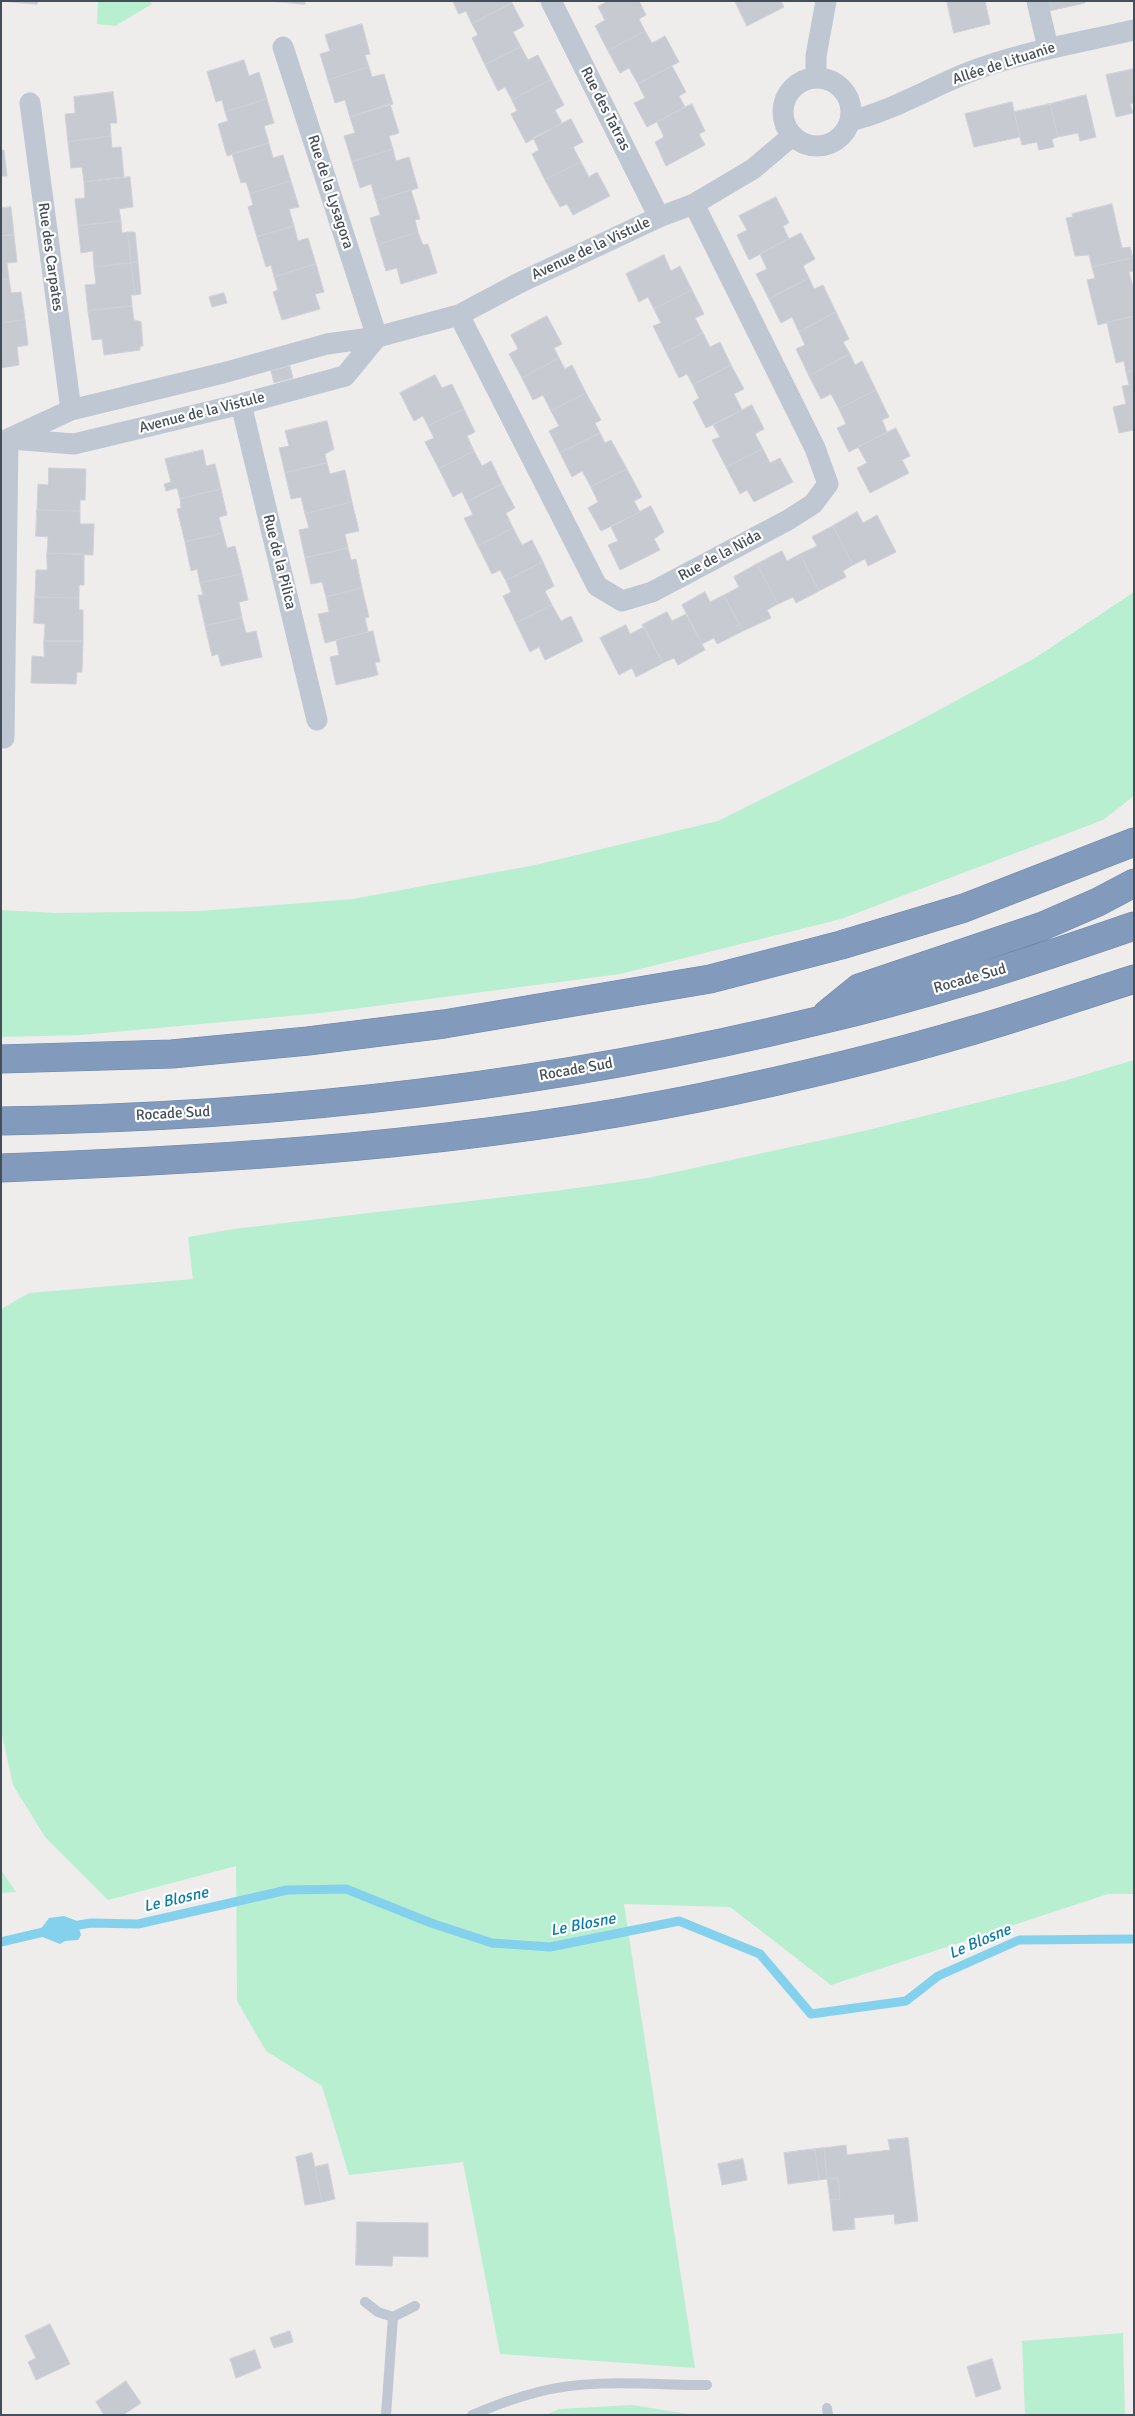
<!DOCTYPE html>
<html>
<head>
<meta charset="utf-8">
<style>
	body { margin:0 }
	#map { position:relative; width:1135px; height:2416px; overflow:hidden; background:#efecec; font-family:Signika,sans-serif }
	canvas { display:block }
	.frame { position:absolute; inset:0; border:2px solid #444e59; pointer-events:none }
</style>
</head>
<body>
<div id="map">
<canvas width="1135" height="2416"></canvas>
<div class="frame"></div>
</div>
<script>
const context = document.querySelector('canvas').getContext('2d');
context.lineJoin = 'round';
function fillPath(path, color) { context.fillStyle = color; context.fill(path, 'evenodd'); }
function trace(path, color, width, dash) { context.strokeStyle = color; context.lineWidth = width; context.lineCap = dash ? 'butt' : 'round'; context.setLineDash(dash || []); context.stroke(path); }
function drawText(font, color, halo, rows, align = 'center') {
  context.font = font + ' Signika,sans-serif'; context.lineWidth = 4.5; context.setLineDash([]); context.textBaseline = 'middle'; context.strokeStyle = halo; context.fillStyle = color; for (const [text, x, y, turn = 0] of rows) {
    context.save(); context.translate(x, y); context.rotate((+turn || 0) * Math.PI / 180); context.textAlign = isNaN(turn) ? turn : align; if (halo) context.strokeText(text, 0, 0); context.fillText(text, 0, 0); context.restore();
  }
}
const green = new Path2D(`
	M 98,1 L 149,1 L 152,4 L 115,26 L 97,24 Z
	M 1134,592 L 1134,796 L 1103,820 L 841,919 L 620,974 L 322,1013 L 81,1035 L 1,1037 L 1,910 L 56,913 L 200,911 L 353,899 L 535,865 L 718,821 L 913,724 L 1035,658 Z
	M 1134,1060 L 1134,1894 L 1108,1894 L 831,1985 L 730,1907 L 624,1904 L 695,2368 L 500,2354 L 463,2162 L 349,2175 L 322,2086 L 266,2051 L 237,2001 L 236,1866 L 108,1900 L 45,1837 L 13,1785 L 1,1730 L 1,1309 L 29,1293 L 193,1279 L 188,1237 L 234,1229 L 555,1191 L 648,1178 L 864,1131 L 1060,1082 Z
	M 1,1870 L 16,1892 L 1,1893 Z
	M 1123,2333 L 1125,2415 L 1025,2415 L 1022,2341 Z
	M 632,2405 L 694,2415 L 546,2415 L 559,2409 Z`);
const water = new Path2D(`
	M 64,1916 L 77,1921 L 81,1935 L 78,1940 L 65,1941 L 60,1944 L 40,1936 L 40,1930 L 49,1918 Z`);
const stream = new Path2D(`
	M 67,1927 L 91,1923 L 138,1924 L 287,1890 L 346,1889 L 431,1923 L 492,1943 L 550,1947 L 679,1921 L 760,1954 L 811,2014 L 906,2001 L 938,1976 L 1019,1940 L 1134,1939
	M 1,1942 L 52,1930`);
const building = new Path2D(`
	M 1,1 L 38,1 L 37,4 Z
	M 269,1 L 305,1 L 305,4 Z
	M 453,1 L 511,1 L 512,3 L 472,24 L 466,11 L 459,14 Z
	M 608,1 L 639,1 L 646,15 L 639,19 L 645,31 L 608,51 L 595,26 L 605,20 L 598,7 Z
	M 735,1 L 781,1 L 784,7 L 747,26 Z
	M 947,1 L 985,1 L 990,24 L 954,33 Z
	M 1047,1 L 1085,1 L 1085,3 L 1049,11 Z
	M 512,3 L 524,26 L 513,32 L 521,47 L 485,65 L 472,38 L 478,35 L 472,24 Z
	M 362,24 L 370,54 L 365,55 L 369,67 L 328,80 L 320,54 L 330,51 L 325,35 Z
	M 645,31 L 652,43 L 665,36 L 679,62 L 638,84 L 629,68 L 620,73 L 608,51 Z
	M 521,47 L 528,60 L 538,55 L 551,80 L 512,100 L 505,87 L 498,91 L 485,65 Z
	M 244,60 L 249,76 L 259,72 L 267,99 L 225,112 L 222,100 L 216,102 L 207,72 Z
	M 672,66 L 686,92 L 679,96 L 685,107 L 647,127 L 634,103 L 645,98 L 638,84 Z
	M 369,67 L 372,77 L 384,74 L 393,104 L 350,117 L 345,100 L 335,103 L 328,80 Z
	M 1134,69 L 1134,103 L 1130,104 L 1133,113 L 1116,117 L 1106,75 Z
	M 551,80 L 564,105 L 555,110 L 562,123 L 526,143 L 511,114 L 517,111 L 512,100 Z
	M 113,92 L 117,123 L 110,123 L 111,136 L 68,142 L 65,114 L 75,113 L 74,97 Z
	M 1086,95 L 1096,137 L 1080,141 L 1078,133 L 1058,137 L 1050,104 Z
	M 267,99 L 274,123 L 264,126 L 269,143 L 227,156 L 218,124 L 228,121 L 225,112 Z
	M 1012,102 L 1020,137 L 974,147 L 965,114 Z
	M 390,104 L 399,133 L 389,136 L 393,149 L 352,162 L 344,136 L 355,133 L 350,117 Z
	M 692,104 L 705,131 L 699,134 L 705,145 L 666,166 L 655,142 L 664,137 L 657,122 Z
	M 1050,104 L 1058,137 L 1052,139 L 1054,147 L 1039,150 L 1037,142 L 1022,145 L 1014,112 Z
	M 571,119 L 583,142 L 573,147 L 581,162 L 545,180 L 532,154 L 539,150 L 533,138 Z
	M 111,136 L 112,148 L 121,147 L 124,177 L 84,182 L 82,167 L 71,168 L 68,142 Z
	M 269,143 L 273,158 L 283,155 L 291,181 L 250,194 L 246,182 L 241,183 L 232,154 Z
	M 393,149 L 396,161 L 409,157 L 418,188 L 376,201 L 371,184 L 360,188 L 352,162 Z
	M 1,150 L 4,150 L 7,176 L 1,176 Z
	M 581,162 L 589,177 L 597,172 L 610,196 L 573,215 L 567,204 L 560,207 L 545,180 Z
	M 130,177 L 133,207 L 119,209 L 121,221 L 78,226 L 75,199 L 85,198 L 84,182 Z
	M 291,181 L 299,207 L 289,209 L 294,226 L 257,237 L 248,207 L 253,205 L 250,194 Z
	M 411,190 L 420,219 L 415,220 L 418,232 L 378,245 L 370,218 L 380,215 L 376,201 Z
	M 776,197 L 789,223 L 783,226 L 789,239 L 749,260 L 737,235 L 747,230 L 739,216 Z
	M 1112,204 L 1122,248 L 1130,247 L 1133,258 L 1092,267 L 1089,255 L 1075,256 L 1066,218 L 1073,217 L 1072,214 Z
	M 11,207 L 14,235 L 1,236 L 1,208 Z
	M 121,221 L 122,233 L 128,232 L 131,263 L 94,267 L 93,251 L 81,253 L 78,226 Z
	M 294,226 L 298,241 L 308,238 L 316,264 L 274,277 L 271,265 L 266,267 L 257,237 Z
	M 128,232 L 135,232 L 138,262 L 131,263 Z
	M 418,232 L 423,245 L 428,244 L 437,273 L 401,284 L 397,268 L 386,271 L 378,245 Z
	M 801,233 L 815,259 L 803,266 L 809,278 L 769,299 L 756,274 L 767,269 L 760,254 Z
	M 14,235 L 17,262 L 7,263 L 9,279 L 1,280 L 1,236 Z
	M 664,255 L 671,271 L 680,266 L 692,290 L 654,309 L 648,297 L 639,302 L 626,274 Z
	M 1133,258 L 1134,271 L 1129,272 L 1134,291 L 1134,316 L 1098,325 L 1087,280 L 1095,278 L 1092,267 Z
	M 138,262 L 141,294 L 135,295 L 131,263 Z
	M 131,263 L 135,295 L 131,295 L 132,306 L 88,311 L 85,285 L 96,284 L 94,267 Z
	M 316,264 L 324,292 L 315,294 L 320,309 L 282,320 L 273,292 L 278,290 L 274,277 Z
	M 809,278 L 814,289 L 823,285 L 836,312 L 799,332 L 792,317 L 781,323 L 769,299 Z
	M 9,279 L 11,293 L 21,292 L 25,320 L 1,323 L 1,280 Z
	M 692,290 L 704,314 L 695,318 L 703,333 L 666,352 L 653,326 L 661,323 L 654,309 Z
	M 224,293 L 227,303 L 212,307 L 209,297 Z
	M 132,306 L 134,320 L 141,322 L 143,346 L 140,346 L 140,350 L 104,355 L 102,339 L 92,340 L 88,311 Z
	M 836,312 L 849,339 L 843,342 L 850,354 L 809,376 L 796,349 L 805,345 L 799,332 Z
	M 547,316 L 562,344 L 554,348 L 559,358 L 522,378 L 509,354 L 518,349 L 511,335 Z
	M 1134,316 L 1134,370 L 1126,372 L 1124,361 L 1116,363 L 1107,323 Z
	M 25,320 L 28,345 L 17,347 L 19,365 L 1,368 L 1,323 Z
	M 703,333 L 710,347 L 720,342 L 731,365 L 693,385 L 687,374 L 679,378 L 666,352 Z
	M 850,354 L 855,365 L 862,361 L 876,390 L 839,409 L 831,394 L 821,399 L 809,376 Z
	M 559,358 L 565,369 L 572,365 L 586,393 L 551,411 L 543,395 L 533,400 L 522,378 Z
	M 731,365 L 744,389 L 734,394 L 742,410 L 706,428 L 693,402 L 699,398 L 693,385 Z
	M 290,366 L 293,378 L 274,383 L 271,371 Z
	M 1134,370 L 1134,430 L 1119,433 L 1113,407 L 1126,404 L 1122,386 L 1129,385 L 1126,372 Z
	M 435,375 L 442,388 L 452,384 L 464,409 L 428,426 L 423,416 L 414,421 L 400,393 Z
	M 876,390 L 889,417 L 882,420 L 887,432 L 849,452 L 837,428 L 846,424 L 839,409 Z
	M 586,393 L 601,420 L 595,423 L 600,433 L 560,453 L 549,431 L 559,426 L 551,411 Z
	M 752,405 L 764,429 L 755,434 L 763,449 L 726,467 L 712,440 L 720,437 L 713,425 Z
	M 464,409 L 475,432 L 467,436 L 474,451 L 439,469 L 425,442 L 434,438 L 428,426 Z
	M 327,421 L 334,449 L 325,454 L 327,463 L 285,473 L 279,448 L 289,446 L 285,431 Z
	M 896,428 L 910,456 L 902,460 L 909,473 L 870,493 L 857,468 L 867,463 L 858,447 Z
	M 600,433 L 605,443 L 611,440 L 627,469 L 591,487 L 582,471 L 572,477 L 560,453 Z
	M 763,449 L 770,463 L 780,458 L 793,482 L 754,502 L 747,490 L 740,494 L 726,467 Z
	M 203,450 L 206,466 L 215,464 L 221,489 L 180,499 L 177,488 L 166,491 L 164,484 L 171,482 L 165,459 Z
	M 474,451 L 482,466 L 491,461 L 502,484 L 467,502 L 462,492 L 453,497 L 439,469 Z
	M 327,463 L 330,474 L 345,470 L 352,502 L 305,514 L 301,497 L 291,499 L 285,473 Z
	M 49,468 L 86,469 L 85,500 L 80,500 L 80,511 L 37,510 L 38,484 L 48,485 Z
	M 627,469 L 642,497 L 634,501 L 640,512 L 601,531 L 588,508 L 598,502 L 591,487 Z
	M 502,484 L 515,508 L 506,513 L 513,528 L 478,546 L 464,518 L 473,515 L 467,502 Z
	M 221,489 L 227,515 L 219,517 L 223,533 L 185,542 L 177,509 L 181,508 L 180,499 Z
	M 352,502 L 359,531 L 345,534 L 348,548 L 305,558 L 299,530 L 309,528 L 305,514 Z
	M 651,506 L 664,532 L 654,539 L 660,550 L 620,570 L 608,545 L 618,541 L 611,527 Z
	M 37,510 L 80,511 L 80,524 L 94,524 L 93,555 L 47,553 L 48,537 L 36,536 Z
	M 857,512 L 863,523 L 877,515 L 896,552 L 868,566 L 865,559 L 853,565 L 833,526 Z
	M 833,526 L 853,565 L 843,571 L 846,577 L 819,591 L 800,554 L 817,546 L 812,537 Z
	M 513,528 L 522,545 L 532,540 L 543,562 L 506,581 L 500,570 L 492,574 L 478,546 Z
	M 223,533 L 227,548 L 235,546 L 242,574 L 200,583 L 197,569 L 191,571 L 185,542 Z
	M 348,548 L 351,560 L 356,559 L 362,588 L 326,597 L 322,582 L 311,584 L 305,558 Z
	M 782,551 L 787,561 L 800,554 L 819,591 L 796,603 L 793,597 L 778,604 L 757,564 Z
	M 47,553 L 84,554 L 84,585 L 79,585 L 79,598 L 35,597 L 36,570 L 47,570 Z
	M 543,562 L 554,586 L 545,591 L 552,605 L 516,623 L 503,596 L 511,592 L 506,581 Z
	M 757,564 L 778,604 L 767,610 L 771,618 L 743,631 L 724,595 L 739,587 L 734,577 Z
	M 242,574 L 248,600 L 239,602 L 242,618 L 205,626 L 198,595 L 203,595 L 200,583 Z
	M 362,588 L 369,617 L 365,618 L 368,632 L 325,643 L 318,614 L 329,612 L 326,597 Z
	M 705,592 L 710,602 L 724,595 L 743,631 L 717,644 L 714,638 L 702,644 L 682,605 Z
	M 35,597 L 79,598 L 79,610 L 83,610 L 83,641 L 44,641 L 45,624 L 34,623 Z
	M 552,605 L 561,621 L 571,616 L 583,641 L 545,660 L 539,647 L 530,652 L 516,623 Z
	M 667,612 L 672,621 L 686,614 L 705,650 L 678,665 L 674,658 L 663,663 L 642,625 Z
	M 242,618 L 246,633 L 256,631 L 262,657 L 221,666 L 218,654 L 212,656 L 205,626 Z
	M 626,625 L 630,634 L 644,627 L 663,663 L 636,677 L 632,668 L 619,675 L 600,638 Z
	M 373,631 L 380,662 L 375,662 L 378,675 L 336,685 L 330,657 L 339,655 L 336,640 Z
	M 44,641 L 83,641 L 82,672 L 77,672 L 76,684 L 31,683 L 32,656 L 44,657 Z
	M 908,2138 L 918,2221 L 895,2224 L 894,2214 L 854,2218 L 855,2229 L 833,2231 L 830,2200 L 840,2199 L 838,2178 L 827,2179 L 824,2148 L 846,2145 L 847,2155 L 890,2150 L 888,2140 Z
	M 824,2148 L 827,2179 L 819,2180 L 815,2149 Z
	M 815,2149 L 819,2180 L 788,2184 L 784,2153 Z
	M 312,2153 L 322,2202 L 305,2205 L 296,2157 Z
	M 743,2159 L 747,2180 L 722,2185 L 718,2164 Z
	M 328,2164 L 335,2199 L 322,2202 L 315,2167 Z
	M 838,2178 L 840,2199 L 830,2200 L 827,2179 Z
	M 357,2222 L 428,2223 L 428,2257 L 393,2256 L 392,2266 L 356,2265 Z
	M 50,2324 L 70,2364 L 36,2380 L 28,2362 L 36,2358 L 25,2336 Z
	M 290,2331 L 293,2342 L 274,2348 L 270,2338 Z
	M 255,2350 L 261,2368 L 236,2378 L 230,2359 Z
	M 992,2359 L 1001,2389 L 976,2397 L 967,2367 Z
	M 126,2381 L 141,2403 L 123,2415 L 104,2415 L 96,2402 Z`);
const lane = new Path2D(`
	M 365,2302 L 378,2312 L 393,2317 L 415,2306
	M 827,2408 L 828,2415
	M 386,2415 L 393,2317
	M 472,2415 C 493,2406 515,2398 538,2392 C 591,2378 652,2385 707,2385`);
const street = new Path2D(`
	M 551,1 L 659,217
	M 1037,1 L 1048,48
	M 283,47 L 377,337
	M 816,78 L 816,56 L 826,1
	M783 112a34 34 0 1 1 68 0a34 34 0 1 1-68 0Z
	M 30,103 L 71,410
	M 850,121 C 892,111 927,89 967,73 C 1020,52 1078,43 1134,30
	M 459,315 L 597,586 L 622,601 L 652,592 L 788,520 L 813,504 L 828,484 L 815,448 L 694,204
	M 241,404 L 317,720
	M 8,439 L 71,410 L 223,373 L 327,344 L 377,337 L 459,315 L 519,283 L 659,217 L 694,204 L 753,169 L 792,136
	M 11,439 L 74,444 L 241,404 L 345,376 L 377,337
	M 4,738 L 8,439`);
const highway = new Path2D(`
	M 827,1014 L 859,988 L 1043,926 L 1098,902 L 1134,883
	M 1,1059 L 172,1054 L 308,1041 L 444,1024 L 710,979 L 841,945 L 964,908 L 1134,842
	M 1,1121 C 275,1117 551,1086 817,1021 C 925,996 1030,962 1134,926
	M 1,1168 C 234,1159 469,1144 698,1098 C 791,1079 883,1057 974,1030 C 1027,1015 1080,996 1134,979`);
const streetNames = [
	["Allée de Lituanie",1004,64,-18],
	["Rue des Tatras",605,109,63],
	["Rue de la Lysagora",330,192,72],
	["Avenue de la Vistule",591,249,-25],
	["Rue des Carpates",50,257,82],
	["Avenue de la Vistule",202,413,-14],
	["Rue de la Nida",720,556,-28],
	["Rue de la Pilica",279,562,76],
	["Rocade Sud",970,979,-16],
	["Rocade Sud",576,1070,-10],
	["Rocade Sud",173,1114,-3]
];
const waterNames = [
	["Le Blosne",176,1900,-13],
	["Le Blosne",583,1925,-11],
	["Le Blosne",980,1942,-23]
];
fillPath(green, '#b8efd0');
fillPath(water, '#84d1ed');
trace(stream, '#84d1ed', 9);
fillPath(building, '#c8cad2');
trace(building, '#cfd1d8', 1);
trace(highway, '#6d86a8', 29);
trace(lane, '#bec7d2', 10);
trace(street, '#bec7d2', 21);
trace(highway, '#829bbc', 28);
drawText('15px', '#444e59', '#fff', streetNames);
drawText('italic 16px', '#0a7da7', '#fff', waterNames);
</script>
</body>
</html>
